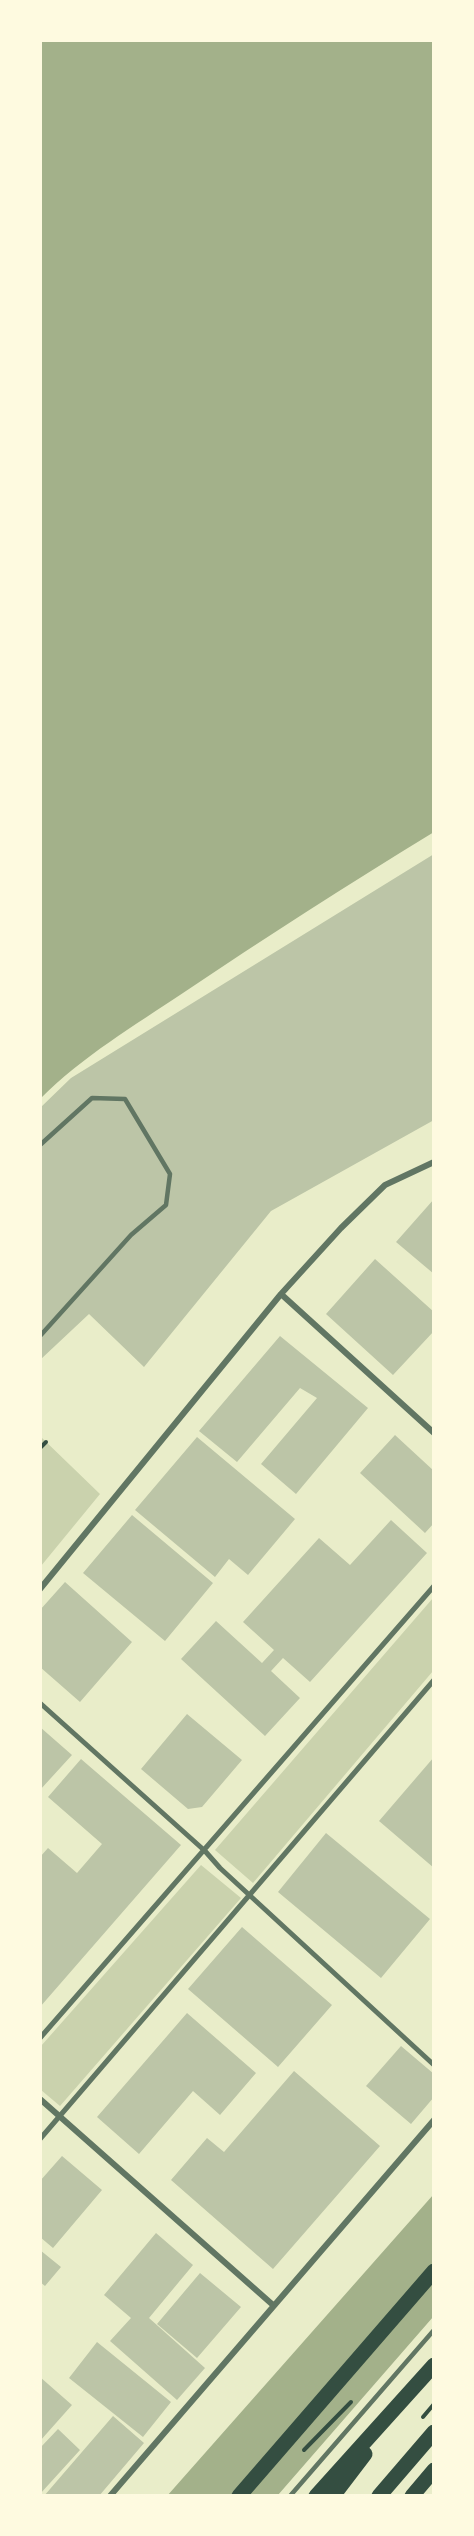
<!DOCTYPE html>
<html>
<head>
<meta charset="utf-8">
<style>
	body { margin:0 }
	#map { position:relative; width:474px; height:2536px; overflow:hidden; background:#e9edc9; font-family:Jost,sans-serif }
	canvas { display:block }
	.frame { position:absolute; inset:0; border:42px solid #fefae0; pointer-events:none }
</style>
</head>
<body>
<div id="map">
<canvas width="474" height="2536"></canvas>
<div class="frame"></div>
</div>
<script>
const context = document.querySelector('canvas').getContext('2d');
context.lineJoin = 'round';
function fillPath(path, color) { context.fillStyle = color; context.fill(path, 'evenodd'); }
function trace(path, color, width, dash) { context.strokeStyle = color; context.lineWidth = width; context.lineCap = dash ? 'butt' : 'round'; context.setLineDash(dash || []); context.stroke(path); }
const green = new Path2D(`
	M 41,1437 L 100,1494 L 41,1566 Z
	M 433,1598 L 433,1671 L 253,1883 L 215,1850 Z
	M 201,1865 L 241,1898 L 60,2106 L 41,2090 L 41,2046 Z`);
const water = new Path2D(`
	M 41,40 L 433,41 L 434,832 C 349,884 266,937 183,993 C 135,1025 82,1057 41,1098 Z
	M 433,2195 L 433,2317 L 278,2495 L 167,2496 Z`);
const building = new Path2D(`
	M 434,854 L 434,1120 L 271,1211 L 144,1367 L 89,1314 L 40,1360 L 40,1108 L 71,1078 Z
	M 434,1199 L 434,1274 L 396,1242 Z
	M 375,1259 L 434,1312 L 434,1331 L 393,1375 L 326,1314 Z
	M 280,1336 L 368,1408 L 296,1494 L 261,1464 L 317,1398 L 300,1388 L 237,1462 L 199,1431 Z
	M 395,1435 L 434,1471 L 434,1523 L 425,1533 L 360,1473 Z
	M 197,1437 L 295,1519 L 248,1575 L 229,1559 L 215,1577 L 135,1510 Z
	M 132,1515 L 213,1583 L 165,1641 L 83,1573 Z
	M 391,1520 L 427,1553 L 310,1682 L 283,1658 L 271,1671 L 300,1698 L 265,1736 L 181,1659 L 216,1621 L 262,1663 L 274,1650 L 243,1622 L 319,1538 L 350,1565 Z
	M 65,1582 L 132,1642 L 80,1702 L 40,1667 L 40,1610 Z
	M 187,1714 L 242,1760 L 202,1807 L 188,1809 L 141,1769 Z
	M 40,1727 L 72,1755 L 40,1790 Z
	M 434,1757 L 434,1868 L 379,1821 Z
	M 81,1759 L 181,1845 L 40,2007 L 40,1857 L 48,1848 L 77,1873 L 102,1844 L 48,1797 Z
	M 326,1833 L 430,1919 L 381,1978 L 278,1892 Z
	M 242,1927 L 332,2005 L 278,2067 L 188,1989 Z
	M 187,2013 L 256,2073 L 220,2115 L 193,2091 L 139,2154 L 97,2117 Z
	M 401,2046 L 434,2074 L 434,2097 L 411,2124 L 366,2086 Z
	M 294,2071 L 380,2146 L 273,2269 L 171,2180 L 207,2138 L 224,2152 Z
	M 62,2156 L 102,2190 L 53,2248 L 40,2237 L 40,2181 Z
	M 156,2233 L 193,2265 L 149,2318 L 205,2368 L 177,2400 L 110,2341 L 131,2318 L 104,2295 Z
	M 40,2250 L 61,2267 L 45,2286 L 40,2282 Z
	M 200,2273 L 241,2307 L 197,2358 L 157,2324 Z
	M 97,2342 L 171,2402 L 143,2437 L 69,2378 Z
	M 40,2377 L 72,2405 L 40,2441 Z
	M 113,2416 L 144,2443 L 99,2496 L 44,2496 Z
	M 58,2429 L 80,2450 L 40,2494 L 40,2448 Z`);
const path = new Path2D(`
	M 40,1448 L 46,1442
	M 423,2417 L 434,2404
	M 304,2450 L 351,2402`);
const service = new Path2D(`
	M 40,1145 L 92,1098 L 125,1099 L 170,1174 L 166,1205 L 131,1235 L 40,1336
	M 290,2496 L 434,2330`);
const pedestrian = new Path2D(`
	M 40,1703 L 205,1851 L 220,1868 L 434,2065
	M 40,2038 L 434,1586
	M 40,2139 L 434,1680`);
const minor = new Path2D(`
	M 281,1294 L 434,1433
	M 40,1589 L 281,1294 L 341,1228 L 385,1185 L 434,1162
	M 40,2099 L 273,2305
	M 110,2496 L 434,2120`);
const primary = new Path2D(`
	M 379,2496 L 434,2432
	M 412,2496 L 434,2470`);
const trunk = new Path2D(`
	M 239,2496 L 434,2271
	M 316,2496 L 434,2365
	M 333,2496 L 365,2454`);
fillPath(green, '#cad2ad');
fillPath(water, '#a3b18a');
fillPath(building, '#bcc5a7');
trace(path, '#344e41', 4);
trace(service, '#617663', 4.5);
trace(pedestrian, '#617663', 5);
trace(minor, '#617663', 6);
trace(primary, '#344e41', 15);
trace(trunk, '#344e41', 15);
</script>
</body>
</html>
